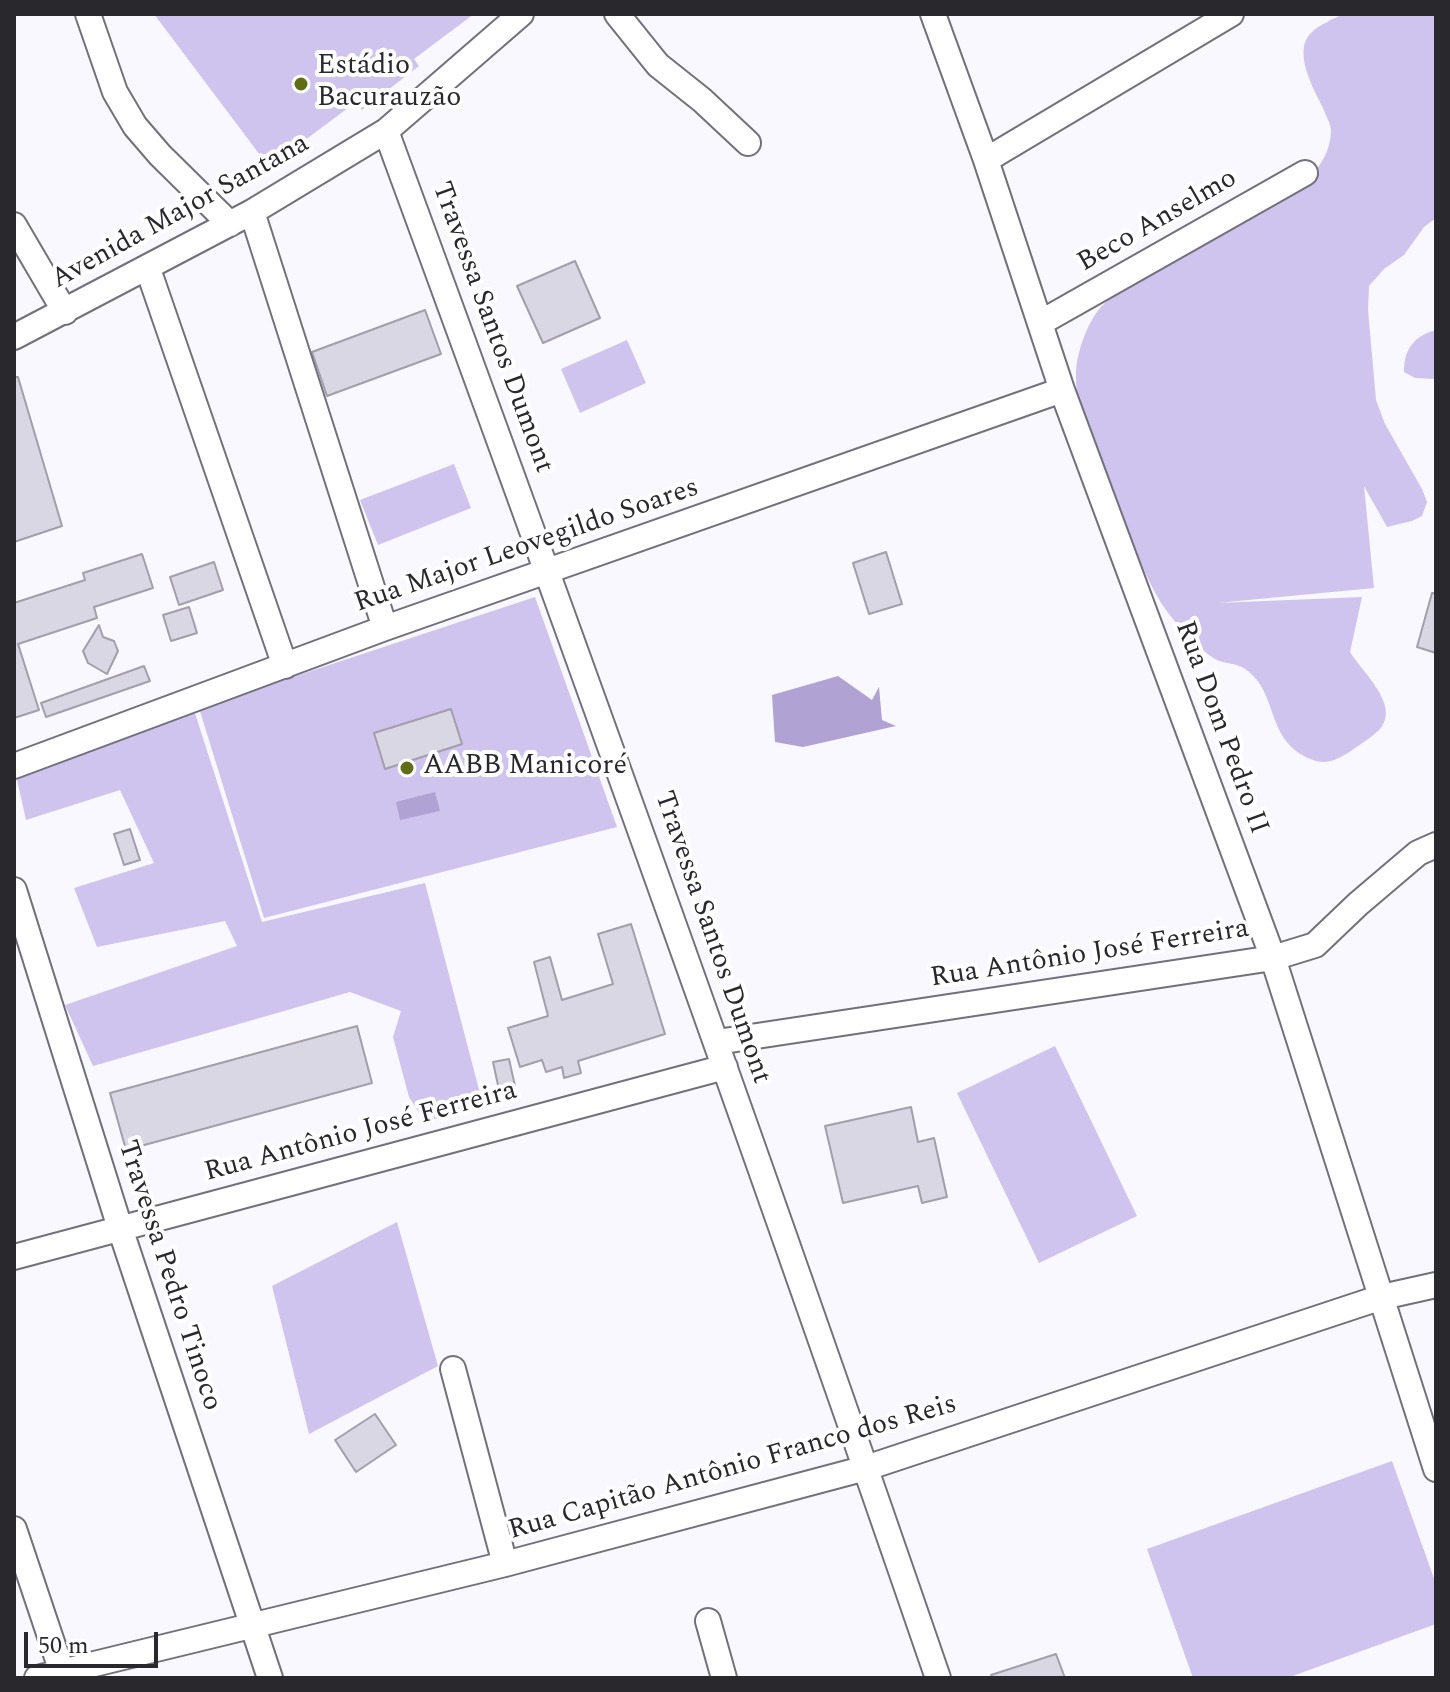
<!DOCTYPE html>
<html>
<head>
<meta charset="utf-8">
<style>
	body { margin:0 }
	#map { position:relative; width:1450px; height:1692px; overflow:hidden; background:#f9f7ff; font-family:Spectral,serif }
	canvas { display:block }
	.frame { position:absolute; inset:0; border:16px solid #29282d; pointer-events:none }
	.scale { position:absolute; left:24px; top:1632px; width:134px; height:36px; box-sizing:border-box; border:4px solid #29282d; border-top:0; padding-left:10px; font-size:24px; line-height:28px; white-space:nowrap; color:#29282d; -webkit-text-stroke:6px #fff; paint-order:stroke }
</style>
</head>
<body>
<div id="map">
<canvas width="1450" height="1692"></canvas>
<div class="frame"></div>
<div class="scale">50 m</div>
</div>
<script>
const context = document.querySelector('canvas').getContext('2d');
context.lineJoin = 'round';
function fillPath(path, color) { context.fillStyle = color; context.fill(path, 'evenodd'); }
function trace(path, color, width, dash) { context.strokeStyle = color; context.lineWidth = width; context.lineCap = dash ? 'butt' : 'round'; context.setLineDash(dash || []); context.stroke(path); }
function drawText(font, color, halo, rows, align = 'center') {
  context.font = font + ' Spectral,serif'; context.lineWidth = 8; context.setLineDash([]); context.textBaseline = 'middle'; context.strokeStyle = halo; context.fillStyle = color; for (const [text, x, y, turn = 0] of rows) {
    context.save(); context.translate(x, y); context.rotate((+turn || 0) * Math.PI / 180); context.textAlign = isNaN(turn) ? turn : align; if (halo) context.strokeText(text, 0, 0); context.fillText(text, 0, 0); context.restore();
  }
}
const green = new Path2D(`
	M 154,14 L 474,14 L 414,59 L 419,66 L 362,110 L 356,102 L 269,167 Z
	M 1343,14 L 1436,14 L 1436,218 L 1424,227 L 1404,255 L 1384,269 L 1369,286 L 1368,310 L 1376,400 L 1385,424 L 1422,489 L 1427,502 L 1422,516 L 1412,521 L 1387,527 L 1364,486 L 1374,588 L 1217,603 L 1362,597 L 1350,652 C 1362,672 1402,706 1379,730 C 1372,737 1363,742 1355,748 C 1344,756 1330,765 1316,761 C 1263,744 1281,693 1245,669 C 1237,663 1226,664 1217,660 C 1203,653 1179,627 1169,614 C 1155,596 1147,576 1137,556 C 1112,505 1075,431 1076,374 C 1076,355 1086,327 1097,312 C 1114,289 1148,275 1172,261 C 1215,235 1259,210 1302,185 C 1318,169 1330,155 1331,131 C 1331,124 1326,116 1323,108 C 1314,90 1292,51 1311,33 C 1319,25 1333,19 1343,14 Z
	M 1436,330 L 1436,379 L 1415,378 L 1404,372 C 1404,349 1414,336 1436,330 Z
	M 627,340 L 646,383 L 580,413 L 561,369 Z
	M 454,464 L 471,508 L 378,545 L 360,500 Z
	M 535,597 L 617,827 L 264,918 L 199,708 Z
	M 194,710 L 262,922 L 425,883 L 483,1105 L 425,1122 L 409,1097 L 393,1037 L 401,1011 L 350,992 L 93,1066 L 65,1005 L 237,946 L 225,921 L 97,947 L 74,888 L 154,863 L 120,790 L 26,820 L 15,771 Z
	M 1055,1046 L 1137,1216 L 1039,1263 L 957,1093 Z
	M 397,1222 L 438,1366 L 309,1434 L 272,1286 Z
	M 1392,1461 L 1436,1584 L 1436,1624 L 1287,1678 L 1193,1678 L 1147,1549 Z`);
const water = new Path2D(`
	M 838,676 L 872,700 L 879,687 L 882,720 L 896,726 L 803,747 L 775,742 L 772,695 Z
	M 435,792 L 440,811 L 400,820 L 396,802 Z`);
const building = new Path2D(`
	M 575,261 L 600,318 L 543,343 L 517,286 Z
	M 425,310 L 441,354 L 327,396 L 312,352 Z
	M 14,377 L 18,377 L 62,526 L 14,542 Z
	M 886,552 L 902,604 L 869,614 L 853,563 Z
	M 142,554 L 153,588 L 94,607 L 97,618 L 18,644 L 39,710 L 14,718 L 14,603 L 85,580 L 83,573 Z
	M 214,562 L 223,590 L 179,605 L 170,577 Z
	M 1432,593 L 1436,593 L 1436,653 L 1417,647 Z
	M 189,607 L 197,633 L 171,641 L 163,615 Z
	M 99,625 L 103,637 L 114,641 L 118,651 L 107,674 L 88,663 L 83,651 Z
	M 144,666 L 150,681 L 46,717 L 41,703 Z
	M 451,709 L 462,744 L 385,769 L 374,733 Z
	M 130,829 L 140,860 L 124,865 L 114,834 Z
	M 631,924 L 665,1034 L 578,1061 L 581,1073 L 564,1078 L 562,1067 L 546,1072 L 542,1060 L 520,1067 L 508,1028 L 548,1016 L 534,962 L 550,957 L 562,1000 L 613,984 L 598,934 Z
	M 357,1026 L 372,1083 L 126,1150 L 110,1093 Z
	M 509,1059 L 515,1086 L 499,1090 L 493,1062 Z
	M 911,1107 L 918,1142 L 934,1138 L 947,1197 L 922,1203 L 918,1186 L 843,1203 L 825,1126 Z
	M 375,1414 L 396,1445 L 356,1472 L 335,1440 Z
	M 1056,1654 L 1065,1678 L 992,1678 L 991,1675 Z`);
const minor = new Path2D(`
	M 88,14 L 115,92 L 135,126 L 160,155 L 230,224
	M 617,14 L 658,65 L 702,100 L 748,143
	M 933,14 L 986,160 L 1062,390 L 1273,958 L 1436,1469
	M 386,131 C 575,645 760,1160 938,1678
	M 986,160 L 1231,14
	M 252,212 L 385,628
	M 14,225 L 65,312
	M 148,269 L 285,666
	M 1040,323 L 1305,173
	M 14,337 L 252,212 L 386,131 L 521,14
	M 14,766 L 385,628 L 1062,390
	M 14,890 L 120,1228 L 270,1678
	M 717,1042 L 1273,958 L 1315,945 L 1358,904 L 1418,853 L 1436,845
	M 14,1257 L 725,1067
	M 453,1369 L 505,1564
	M 14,1529 L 64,1678
	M 708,1621 L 724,1678
	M 37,1678 L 505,1564 L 866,1468 L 1382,1297 L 1436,1285`);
const markers = [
	[301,84,8,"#616d16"],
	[407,768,8,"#616d16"]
];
const poiNames = [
	["Estádio",317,68],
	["Bacurauzão",317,100],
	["AABB Manicoré",423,768]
];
const streetNames = [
	["Avenida Major Santana",181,213,-29],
	["Beco Anselmo",1158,222,-30],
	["Travessa Santos Dumont",491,328,70],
	["Rua Major Leovegildo Soares",527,547,-19],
	["Rua Dom Pedro II",1220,728,70],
	["Travessa Santos Dumont",711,938,71],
	["Rua Antônio José Ferreira",1090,955,-9],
	["Rua Antônio José Ferreira",361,1133,-15],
	["Travessa Pedro Tinoco",168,1276,72],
	["Rua Capitão Antônio Franco dos Reis",733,1469,-16]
];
fillPath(green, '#cfc4ed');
fillPath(water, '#b0a2d3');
fillPath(building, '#dad7e4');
trace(building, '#a29eab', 2);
trace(minor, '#73707c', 28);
trace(minor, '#fff', 24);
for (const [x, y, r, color] of markers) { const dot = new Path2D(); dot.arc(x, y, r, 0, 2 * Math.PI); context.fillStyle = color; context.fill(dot); trace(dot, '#fff', 3); }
drawText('28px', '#29282d', '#fff', poiNames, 'left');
drawText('28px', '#29282d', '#fff', streetNames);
</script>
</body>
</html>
